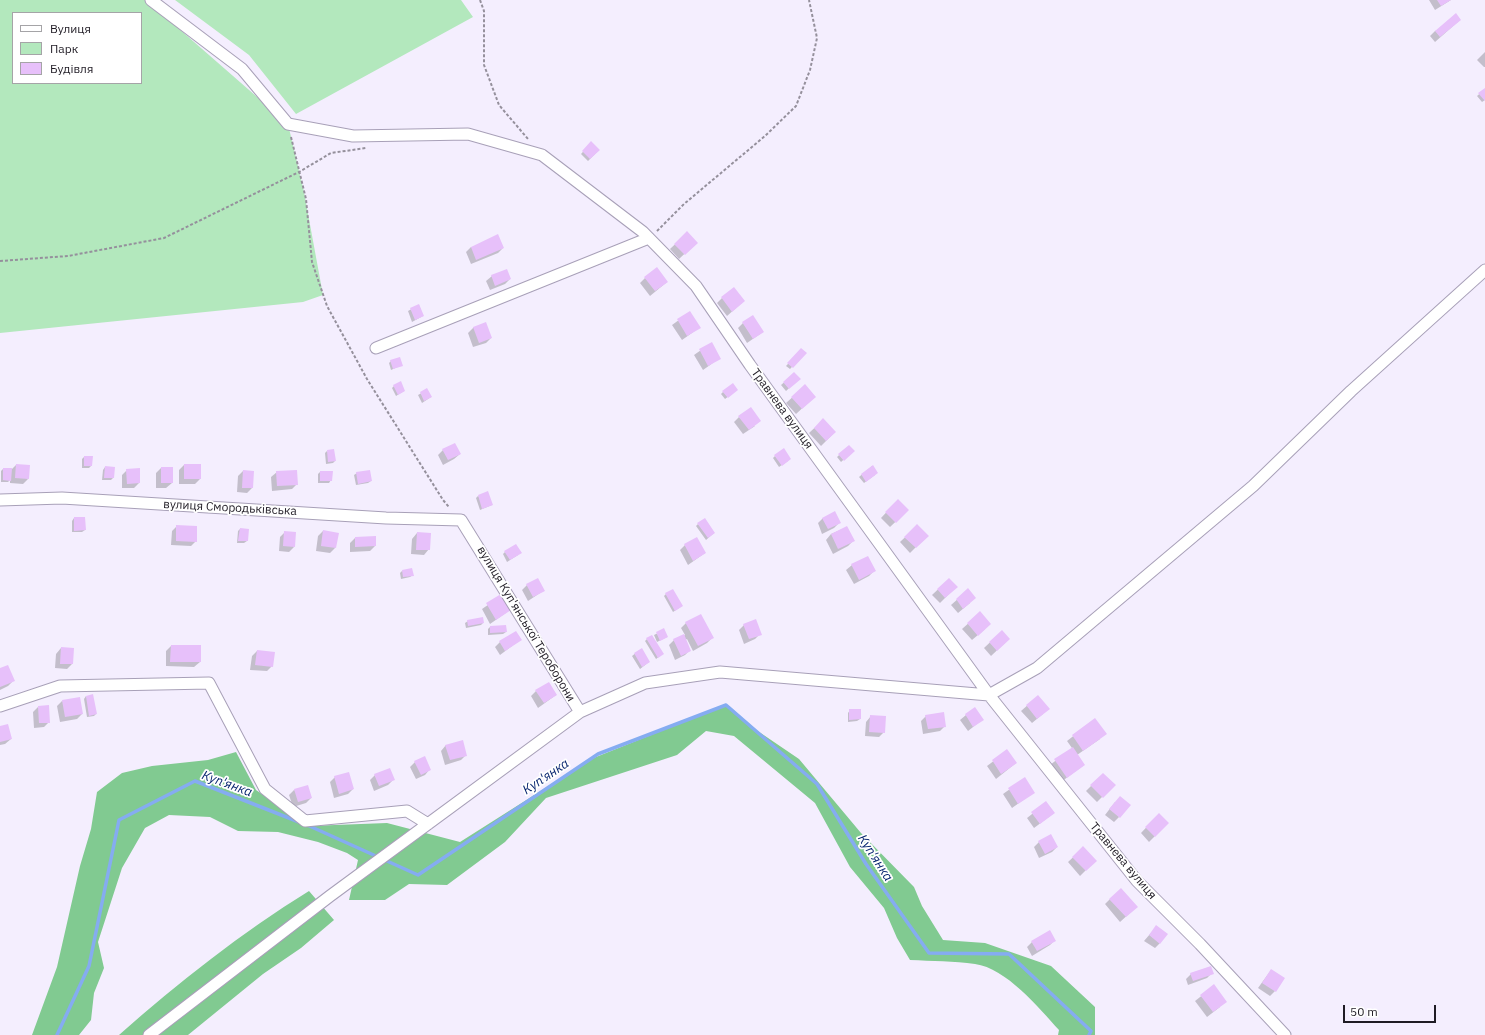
<!DOCTYPE html>
<html>
<head>
<meta charset="utf-8">
<style>
	body { margin:0 }
	#map { position:relative; width:1485px; height:1035px; overflow:hidden; background:#f4eefe; font-family:"IBM Plex Sans",sans-serif }
	canvas { display:block }
	.legend { position:absolute; left:12px; top:12px; width:130px; height:72px; box-sizing:border-box; background:#fff; border:1px solid #a5a4a7; margin:0; padding:5px 7px; list-style:none; font-size:12px; color:#1f1b24 }
	.legend li { display:flex; align-items:center; gap:8px; height:20px }
	.legend b { width:20px; border:1px solid #a5a4a7 }
	.scale { position:absolute; left:1343px; top:1005px; width:93px; height:18px; box-sizing:border-box; border:2px solid #1f1b24; border-top:0; padding-left:5px; font-size:12px; line-height:14px; white-space:nowrap; color:#1f1b24; -webkit-text-stroke:3px #fff; paint-order:stroke }
</style>
</head>
<body>
<div id="map">
<canvas width="1485" height="1035"></canvas>
<ul class="legend">
<li><b style="height:5px;background:#fff"></b>Вулиця</li>
<li><b style="height:11px;background:#b3e8bd"></b>Парк</li>
<li><b style="height:11px;background:#e7c0fa"></b>Будівля</li>
</ul>
<div class="scale">50 m</div>
</div>
<script>
const context = document.querySelector('canvas').getContext('2d');
context.lineJoin = 'round';
function fillPath(path, color) { context.fillStyle = color; context.fill(path, 'evenodd'); }
function trace(path, color, width, dash) { context.strokeStyle = color; context.lineWidth = width; context.lineCap = dash ? 'butt' : 'round'; context.setLineDash(dash || []); context.stroke(path); }
function drawText(font, color, halo, rows, align = 'center') {
  context.font = font + ' "IBM Plex Sans",sans-serif'; context.lineWidth = 3.5; context.setLineDash([]); context.textBaseline = 'middle'; context.strokeStyle = halo; context.fillStyle = color; for (const [text, x, y, turn = 0] of rows) {
    context.save(); context.translate(x, y); context.rotate((+turn || 0) * Math.PI / 180); context.textAlign = isNaN(turn) ? turn : align; if (halo) context.strokeText(text, 0, 0); context.fillText(text, 0, 0); context.restore();
  }
}
const green = new Path2D(`
	M 0,0 L 146,0 L 288,124 L 304,192 L 323,295 L 303,302 L 0,333 ZM 13,13 L 141,13 L 141,83 L 13,83 Z
	M 175,0 L 461,0 L 473,17 L 296,114 L 249,55 Z`);
const forest = new Path2D(`
	M 726,705 L 746,723 L 799,759 L 861,833 L 914,887 L 922,906 L 943,940 L 985,943 L 1051,966 L 1095,1007 L 1095,1035 L 1058,1035 L 1059,1030 C 1039,1008 1006,968 975,964 C 954,961 932,961 910,960 L 897,938 L 884,908 L 850,867 L 815,803 L 734,736 L 706,731 L 677,755 L 546,798 L 505,842 L 447,885 L 409,884 L 385,900 L 349,900 L 358,860 L 347,853 L 318,842 L 278,832 L 238,831 L 210,817 L 169,815 L 145,828 L 122,868 L 98,942 L 104,968 L 94,993 L 91,1020 L 79,1035 L 32,1035 L 57,967 L 80,866 L 91,829 L 97,792 L 122,773 L 152,766 L 208,760 L 236,752 L 256,790 L 309,826 L 387,823 L 460,842 L 591,759 Z
	M 309,891 L 334,920 L 301,948 L 263,974 L 188,1035 L 119,1035 C 179,982 241,933 309,891 Z`);
const shadow = new Path2D(`
	M 1429,0 L 1451,0 L 1435,10 Z
	M 1460,20 L 1435,42 L 1430,36 L 1435,31 Z
	M 1485,52 L 1485,67 L 1484,67 L 1477,60 Z
	M 1485,89 L 1485,100 L 1482,102 L 1477,96 Z
	M 591,143 L 599,150 L 588,161 L 581,154 Z
	M 687,233 L 696,243 L 679,259 L 670,249 Z
	M 471,247 L 503,248 L 498,253 L 471,264 L 466,252 Z
	M 492,276 L 510,279 L 505,284 L 490,290 L 486,281 Z
	M 645,278 L 667,282 L 650,296 L 640,283 Z
	M 722,298 L 744,301 L 727,316 L 717,303 Z
	M 419,305 L 423,316 L 412,322 L 408,311 Z
	M 690,312 L 699,328 L 682,340 L 672,325 Z
	M 743,323 L 763,332 L 747,343 L 738,328 Z
	M 474,327 L 491,338 L 486,343 L 473,347 L 468,333 Z
	M 711,343 L 720,358 L 703,370 L 694,355 Z
	M 801,350 L 805,353 L 790,369 L 786,366 Z
	M 391,361 L 402,365 L 391,370 L 389,363 Z
	M 794,374 L 799,379 L 786,391 L 781,385 Z
	M 394,386 L 404,391 L 396,396 L 392,388 Z
	M 805,386 L 809,402 L 796,414 L 786,403 Z
	M 427,390 L 431,397 L 422,403 L 418,395 Z
	M 723,392 L 734,392 L 725,399 L 721,394 Z
	M 739,417 L 755,426 L 743,434 L 734,422 Z
	M 823,420 L 835,432 L 821,446 L 809,433 Z
	M 849,446 L 853,451 L 841,462 L 837,457 Z
	M 443,450 L 460,454 L 454,459 L 443,465 L 438,455 Z
	M 327,451 L 335,461 L 333,463 L 326,464 L 325,453 Z
	M 775,456 L 788,461 L 779,467 L 773,458 Z
	M 84,457 L 91,466 L 89,468 L 82,468 L 82,459 Z
	M 16,465 L 28,479 L 23,484 L 10,483 L 10,480 L 8,482 L 1,482 L 1,471 L 3,469 L 12,469 Z
	M 184,465 L 200,479 L 195,484 L 179,484 L 179,470 Z
	M 872,466 L 875,475 L 864,483 L 859,477 Z
	M 105,467 L 113,478 L 111,480 L 102,480 L 103,470 Z
	M 161,468 L 172,468 L 172,483 L 166,488 L 156,488 L 156,473 Z
	M 127,470 L 139,483 L 134,488 L 122,488 L 122,475 Z
	M 243,471 L 252,488 L 247,493 L 237,492 L 238,476 Z
	M 277,472 L 297,484 L 292,489 L 272,491 L 271,477 Z
	M 320,472 L 331,480 L 329,483 L 318,483 L 318,474 Z
	M 357,473 L 371,481 L 368,483 L 356,485 L 354,475 Z
	M 478,496 L 492,505 L 480,510 L 476,498 Z
	M 898,500 L 908,510 L 890,527 L 881,518 Z
	M 74,518 L 85,530 L 82,532 L 72,532 L 72,521 Z
	M 823,518 L 839,523 L 834,528 L 822,534 L 818,523 Z
	M 698,524 L 714,533 L 706,540 L 696,526 Z
	M 177,526 L 196,541 L 191,546 L 171,545 L 172,531 Z
	M 917,526 L 927,536 L 910,553 L 900,542 Z
	M 847,527 L 853,541 L 848,546 L 833,554 L 826,540 L 831,534 Z
	M 240,529 L 247,541 L 244,543 L 237,543 L 238,531 Z
	M 323,531 L 338,534 L 335,548 L 330,553 L 316,551 L 318,536 Z
	M 285,532 L 294,547 L 289,552 L 279,551 L 280,537 Z
	M 417,533 L 429,549 L 424,555 L 411,554 L 412,539 Z
	M 355,538 L 375,546 L 370,551 L 350,552 L 350,543 Z
	M 685,545 L 705,553 L 688,565 L 680,550 Z
	M 505,552 L 518,555 L 507,562 L 503,554 Z
	M 852,565 L 874,571 L 869,576 L 854,584 L 846,570 Z
	M 402,571 L 413,575 L 410,577 L 401,579 L 400,573 Z
	M 949,579 L 956,587 L 940,603 L 932,595 Z
	M 527,585 L 543,591 L 528,601 L 522,590 Z
	M 968,590 L 970,603 L 958,613 L 951,605 Z
	M 666,594 L 679,608 L 673,612 L 664,596 Z
	M 501,596 L 510,610 L 490,624 L 482,609 Z
	M 980,613 L 985,629 L 972,640 L 962,629 Z
	M 468,621 L 483,623 L 481,625 L 466,628 L 465,623 Z
	M 686,623 L 712,638 L 707,643 L 693,651 L 687,639 L 685,640 L 690,650 L 685,655 L 675,660 L 669,645 L 674,640 L 685,635 L 681,628 Z
	M 744,625 L 760,634 L 755,639 L 744,644 L 739,630 Z
	M 505,626 L 506,632 L 503,634 L 488,635 L 488,629 L 490,627 Z
	M 664,630 L 667,637 L 657,642 L 654,635 Z
	M 1002,631 L 1009,639 L 991,656 L 984,648 Z
	M 647,639 L 660,656 L 656,659 L 645,641 Z
	M 520,640 L 500,655 L 495,647 L 500,642 Z
	M 171,646 L 200,646 L 200,662 L 194,667 L 166,666 L 166,651 Z
	M 61,648 L 72,664 L 67,669 L 55,668 L 56,654 Z
	M 641,649 L 649,662 L 640,669 L 632,656 Z
	M 257,651 L 272,666 L 267,671 L 250,670 L 252,656 Z
	M 0,669 L 13,681 L 8,686 L 0,690 Z
	M 536,691 L 556,695 L 538,708 L 531,696 Z
	M 86,696 L 96,714 L 94,716 L 87,717 L 84,699 Z
	M 1038,696 L 1043,714 L 1032,723 L 1021,711 Z
	M 62,701 L 82,714 L 77,719 L 60,722 L 57,706 Z
	M 38,707 L 49,722 L 44,727 L 34,728 L 33,712 Z
	M 850,710 L 860,719 L 857,721 L 848,722 L 848,713 Z
	M 966,715 L 982,720 L 968,731 L 960,720 Z
	M 871,716 L 884,732 L 879,737 L 865,736 L 866,722 Z
	M 926,716 L 945,726 L 940,731 L 923,734 L 921,721 Z
	M 1095,719 L 1100,739 L 1077,755 L 1084,765 L 1061,782 L 1050,765 L 1072,748 L 1067,741 Z
	M 0,727 L 11,739 L 5,744 L 0,745 Z
	M 446,745 L 466,755 L 461,760 L 445,765 L 441,751 Z
	M 1007,751 L 1016,763 L 996,779 L 987,766 Z
	M 415,762 L 430,769 L 425,775 L 416,779 L 410,767 Z
	M 1103,774 L 1114,785 L 1097,802 L 1086,791 Z
	M 375,775 L 394,779 L 388,785 L 374,791 L 370,780 Z
	M 335,777 L 353,789 L 348,794 L 334,798 L 330,782 Z
	M 1024,779 L 1033,793 L 1012,808 L 1003,794 Z
	M 294,790 L 311,798 L 306,803 L 293,807 L 289,795 Z
	M 1115,802 L 1119,817 L 1114,822 L 1105,815 Z
	M 1046,803 L 1054,813 L 1034,828 L 1027,818 Z
	M 1159,814 L 1168,823 L 1149,842 L 1141,833 Z
	M 1039,842 L 1057,847 L 1052,852 L 1039,858 L 1034,847 Z
	M 1083,848 L 1095,861 L 1080,876 L 1068,862 Z
	M 1110,899 L 1131,912 L 1120,922 L 1105,904 Z
	M 1156,927 L 1160,943 L 1155,948 L 1144,941 Z
	M 1055,940 L 1050,945 L 1032,956 L 1027,947 L 1032,942 Z
	M 1271,970 L 1275,991 L 1270,996 L 1258,988 Z
	M 1212,973 L 1207,978 L 1188,985 L 1186,979 L 1191,974 Z
	M 1214,986 L 1220,1007 L 1207,1017 L 1195,1001 Z`);
const stream = new Path2D(`
	M 305,824 L 418,875 L 598,754 L 726,705 L 817,784 L 866,864 L 929,953 L 1009,954 L 1091,1031 L 1089,1035
	M 57,1035 L 89,966 L 119,820 L 195,781 L 299,822`);
const building = new Path2D(`
	M 1437,0 L 1451,0 L 1441,6 Z
	M 1456,13 L 1461,20 L 1440,37 L 1435,31 Z
	M 1485,88 L 1485,101 L 1478,93 Z
	M 591,141 L 600,150 L 590,159 L 582,151 Z
	M 687,231 L 698,243 L 685,255 L 674,244 Z
	M 498,234 L 504,248 L 476,260 L 471,247 Z
	M 657,267 L 668,282 L 655,291 L 644,277 Z
	M 507,269 L 511,279 L 495,286 L 491,275 Z
	M 734,287 L 745,301 L 732,312 L 721,297 Z
	M 419,304 L 424,316 L 415,320 L 410,308 Z
	M 690,311 L 701,328 L 687,336 L 677,319 Z
	M 753,315 L 764,332 L 753,339 L 742,322 Z
	M 486,322 L 492,338 L 479,343 L 473,327 Z
	M 712,342 L 721,359 L 708,366 L 699,349 Z
	M 801,348 L 807,353 L 793,368 L 787,363 Z
	M 400,357 L 403,366 L 393,369 L 390,360 Z
	M 794,372 L 801,379 L 789,389 L 783,382 Z
	M 401,381 L 405,391 L 398,395 L 393,385 Z
	M 733,383 L 738,390 L 728,398 L 722,391 Z
	M 805,384 L 816,397 L 802,409 L 791,397 Z
	M 427,388 L 432,397 L 424,401 L 420,392 Z
	M 751,407 L 761,421 L 749,430 L 738,416 Z
	M 823,418 L 836,432 L 826,441 L 814,428 Z
	M 455,443 L 461,454 L 448,460 L 442,449 Z
	M 849,445 L 855,451 L 844,461 L 838,454 Z
	M 784,448 L 791,459 L 782,466 L 774,455 Z
	M 334,449 L 336,461 L 328,462 L 327,450 Z
	M 84,456 L 93,456 L 92,466 L 84,466 Z
	M 16,464 L 30,465 L 29,479 L 15,478 Z
	M 184,464 L 201,464 L 201,479 L 184,479 Z
	M 873,465 L 878,473 L 866,482 L 861,474 Z
	M 105,466 L 115,467 L 114,478 L 104,478 Z
	M 161,467 L 173,467 L 173,483 L 161,483 Z
	M 3,468 L 12,468 L 11,481 L 3,480 Z
	M 140,468 L 140,483 L 127,484 L 126,469 Z
	M 243,470 L 254,471 L 253,488 L 242,488 Z
	M 297,470 L 298,485 L 277,486 L 276,471 Z
	M 370,470 L 372,481 L 358,484 L 356,472 Z
	M 320,471 L 333,471 L 332,481 L 320,481 Z
	M 488,491 L 493,505 L 482,509 L 478,495 Z
	M 898,499 L 909,510 L 896,523 L 885,512 Z
	M 835,511 L 841,523 L 828,529 L 822,518 Z
	M 74,517 L 85,517 L 86,530 L 74,531 Z
	M 705,518 L 715,533 L 708,538 L 697,523 Z
	M 917,524 L 929,536 L 916,548 L 904,537 Z
	M 176,525 L 197,526 L 197,542 L 176,541 Z
	M 847,526 L 855,541 L 838,549 L 831,534 Z
	M 240,528 L 249,529 L 248,541 L 238,541 Z
	M 323,530 L 339,533 L 336,548 L 321,546 Z
	M 284,531 L 296,532 L 295,547 L 283,546 Z
	M 417,532 L 431,533 L 430,550 L 416,550 Z
	M 376,536 L 376,546 L 355,547 L 355,537 Z
	M 697,537 L 706,553 L 693,561 L 684,544 Z
	M 516,544 L 522,553 L 510,560 L 504,551 Z
	M 868,556 L 876,571 L 859,580 L 851,564 Z
	M 412,568 L 414,576 L 403,577 L 402,570 Z
	M 538,578 L 545,591 L 533,597 L 526,584 Z
	M 949,578 L 958,587 L 945,598 L 937,589 Z
	M 968,588 L 976,598 L 963,609 L 956,599 Z
	M 673,589 L 683,606 L 675,611 L 665,593 Z
	M 501,594 L 511,610 L 496,620 L 486,603 Z
	M 980,611 L 991,624 L 978,636 L 967,623 Z
	M 701,614 L 714,638 L 698,646 L 685,622 Z
	M 483,617 L 484,623 L 468,626 L 467,620 Z
	M 756,619 L 762,635 L 749,639 L 743,624 Z
	M 506,625 L 507,632 L 490,633 L 490,626 Z
	M 664,628 L 668,637 L 660,641 L 656,632 Z
	M 1002,630 L 1010,639 L 997,651 L 989,642 Z
	M 516,631 L 522,640 L 505,651 L 499,641 Z
	M 684,634 L 691,651 L 681,656 L 673,639 Z
	M 652,635 L 664,654 L 658,658 L 646,638 Z
	M 171,645 L 201,645 L 201,662 L 170,662 Z
	M 61,647 L 74,648 L 73,664 L 60,664 Z
	M 642,648 L 650,662 L 642,667 L 634,653 Z
	M 257,650 L 275,652 L 273,667 L 255,665 Z
	M 8,665 L 15,681 L 0,687 L 0,668 Z
	M 549,682 L 557,695 L 544,703 L 535,690 Z
	M 93,694 L 97,714 L 89,716 L 86,696 Z
	M 1038,695 L 1050,709 L 1037,719 L 1026,705 Z
	M 80,697 L 83,714 L 65,717 L 62,700 Z
	M 49,705 L 50,723 L 39,723 L 38,706 Z
	M 975,707 L 984,720 L 973,727 L 965,714 Z
	M 849,709 L 861,709 L 861,719 L 849,720 Z
	M 944,712 L 946,727 L 928,729 L 925,715 Z
	M 870,715 L 886,716 L 885,733 L 869,732 Z
	M 1095,718 L 1107,734 L 1083,751 L 1072,735 Z
	M 8,724 L 12,739 L 0,742 L 0,726 Z
	M 463,740 L 467,756 L 450,760 L 445,745 Z
	M 1073,747 L 1085,765 L 1067,778 L 1054,759 Z
	M 1007,749 L 1017,763 L 1001,774 L 992,760 Z
	M 425,756 L 431,770 L 421,775 L 414,761 Z
	M 390,768 L 395,780 L 379,786 L 374,774 Z
	M 349,772 L 354,789 L 339,794 L 334,776 Z
	M 1103,773 L 1116,785 L 1103,798 L 1090,785 Z
	M 1025,777 L 1035,793 L 1018,804 L 1008,788 Z
	M 308,785 L 312,798 L 298,802 L 294,789 Z
	M 1120,796 L 1131,805 L 1120,818 L 1109,809 Z
	M 1046,801 L 1055,813 L 1040,824 L 1031,812 Z
	M 1159,813 L 1169,823 L 1155,837 L 1145,827 Z
	M 1051,834 L 1058,847 L 1045,854 L 1038,841 Z
	M 1083,846 L 1097,861 L 1086,871 L 1072,857 Z
	M 1121,888 L 1138,907 L 1126,917 L 1109,899 Z
	M 1156,925 L 1168,934 L 1160,944 L 1149,935 Z
	M 1050,930 L 1056,941 L 1037,951 L 1031,941 Z
	M 1211,966 L 1214,974 L 1193,981 L 1190,973 Z
	M 1271,969 L 1285,978 L 1276,992 L 1262,983 Z
	M 1214,984 L 1227,1002 L 1213,1012 L 1200,995 Z`);
const path = new Path2D(`
	M 480,0 L 484,11 L 484,65 L 499,105 L 528,139
	M 291,137 L 306,199 L 312,262 L 327,306 L 367,379 L 443,500 L 449,507
	M 657,231 L 684,204 L 765,136 L 796,106 L 810,70 L 817,38 L 809,0
	M 0,261 L 68,256 L 164,238 L 299,172 L 331,153 L 366,148`);
const minor = new Path2D(`
	M 151,0 L 242,69 L 288,124 L 353,136 L 468,134 L 542,155 L 643,232 L 696,286 L 750,365 L 989,695 L 1137,881 L 1200,944 L 1285,1035
	M 376,348 L 649,238
	M 0,500 L 62,498 L 386,518 L 461,520 L 580,712
	M 989,695 L 1037,668 L 1253,486 L 1351,391 L 1485,270
	M 0,706 L 60,686 L 209,683 L 265,789 L 305,821 L 407,811 L 428,824
	M 149,1035 L 330,896 L 580,712 L 645,683 L 720,672 L 989,695`);
const streetNames = [
	["Травнева вулиця",782,409,54],
	["вулиця Смородьківська",230,508,3],
	["вулиця Куп'янської Тероборони",526,624,59],
	["Травнева вулиця",1123,861,50]
];
const waterNames = [
	["Куп'янка",546,777,-34],
	["Куп'янка",227,784,20],
	["Куп'янка",875,858,57]
];
fillPath(green, '#b3e8bd');
fillPath(forest, '#81ca91');
fillPath(shadow, '#0003');
trace(stream, '#85acf1', 3.5);
fillPath(building, '#e7c0fa');
trace(minor, '#a8a0b8', 13);
trace(path, '#95909c', 2, [3, 2]);
trace(minor, '#fff', 11);
drawText('12px', '#1f1b24', '#fff', streetNames);
drawText('italic 13px', '#001f6c', '#fff', waterNames);
</script>
</body>
</html>
